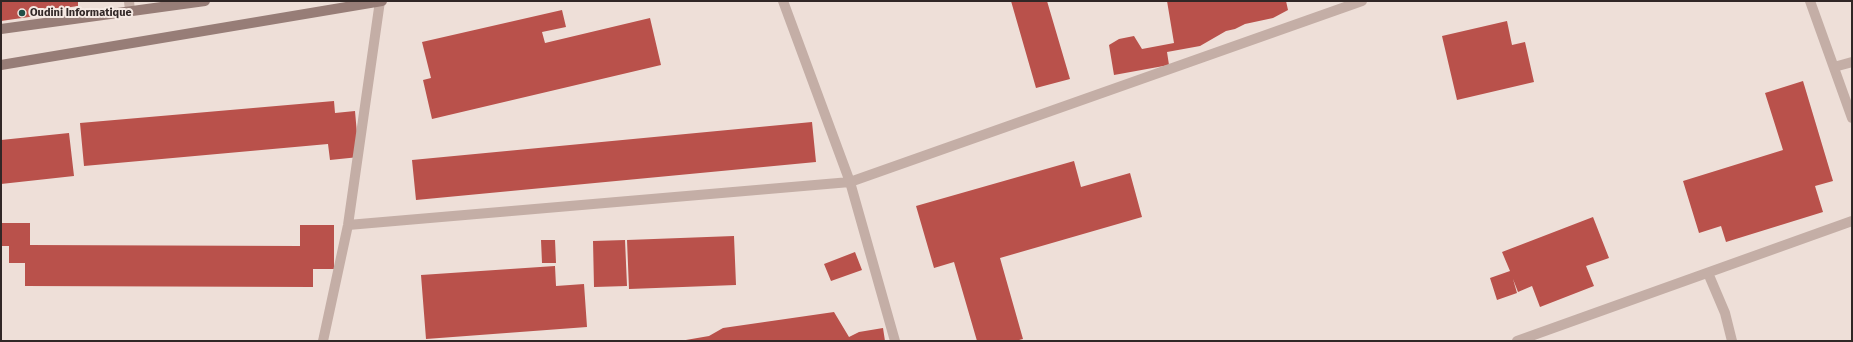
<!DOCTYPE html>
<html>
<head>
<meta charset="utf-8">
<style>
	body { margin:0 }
	#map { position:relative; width:1853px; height:342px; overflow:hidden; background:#eedfd8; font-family:"Fira Sans",sans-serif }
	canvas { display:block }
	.frame { position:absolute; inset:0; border:2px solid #312726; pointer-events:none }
</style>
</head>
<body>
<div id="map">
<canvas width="1853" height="342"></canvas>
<div class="frame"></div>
</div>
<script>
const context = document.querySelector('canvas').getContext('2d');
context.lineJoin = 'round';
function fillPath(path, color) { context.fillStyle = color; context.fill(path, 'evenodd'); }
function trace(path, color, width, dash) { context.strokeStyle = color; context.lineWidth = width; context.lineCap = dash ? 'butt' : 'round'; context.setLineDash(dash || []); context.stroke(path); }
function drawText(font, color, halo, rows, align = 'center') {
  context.font = font + ' "Fira Sans",sans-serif'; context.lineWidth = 4; context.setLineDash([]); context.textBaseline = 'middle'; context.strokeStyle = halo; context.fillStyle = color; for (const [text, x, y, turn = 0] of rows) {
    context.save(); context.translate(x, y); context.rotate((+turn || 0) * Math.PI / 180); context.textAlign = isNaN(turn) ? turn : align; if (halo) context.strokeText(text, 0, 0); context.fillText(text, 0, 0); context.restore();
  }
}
const building = new Path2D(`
	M 1,1 L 78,1 L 78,6 L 43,11 L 43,15 L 1,21 Z
	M 1011,1 L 1047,1 L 1070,79 L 1036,88 Z
	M 1167,1 L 1286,1 L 1288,10 L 1273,18 L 1245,24 L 1235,29 L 1226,31 L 1200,46 L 1167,52 L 1169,65 L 1114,75 L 1109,45 L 1119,39 L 1134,36 L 1142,49 L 1174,43 Z
	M 562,10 L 566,27 L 542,32 L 545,43 L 650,18 L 661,65 L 432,119 L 423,80 L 431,78 L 422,42 Z
	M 1507,21 L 1512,45 L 1525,42 L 1534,82 L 1457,100 L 1442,36 Z
	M 1803,81 L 1833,181 L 1815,186 L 1823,212 L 1726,242 L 1721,226 L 1699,233 L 1683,181 L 1783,150 L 1765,93 Z
	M 334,101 L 335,113 L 355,111 L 359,157 L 330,160 L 328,144 L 84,166 L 80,123 Z
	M 812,122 L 816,162 L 416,200 L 412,160 Z
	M 69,133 L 74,176 L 1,184 L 1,140 Z
	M 1074,161 L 1081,187 L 1130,173 L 1142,217 L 1000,258 L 1023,339 L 1015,341 L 977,341 L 954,262 L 934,268 L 916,206 Z
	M 1593,217 L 1609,258 L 1586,266 L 1594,286 L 1540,307 L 1532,286 L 1518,292 L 1513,279 L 1517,293 L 1497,300 L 1490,278 L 1510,271 L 1502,252 Z
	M 1,223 L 30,223 L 30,245 L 300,246 L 300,225 L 334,225 L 334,269 L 313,269 L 313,287 L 25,286 L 25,263 L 9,263 L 9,246 L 1,246 Z
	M 734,236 L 736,285 L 629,289 L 627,240 Z
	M 541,240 L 555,240 L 556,263 L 542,263 Z
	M 625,240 L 627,286 L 594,287 L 593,241 Z
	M 855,252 L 862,270 L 831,281 L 824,264 Z
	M 555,266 L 556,286 L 584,284 L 587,327 L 426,339 L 421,275 Z
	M 834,312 L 849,337 L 859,332 L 883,328 L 885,341 L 680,341 L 709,336 L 723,328 Z`);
const street = new Path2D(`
	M 129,1 L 130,11
	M 783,1 L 850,182 L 895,341
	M 1810,1 L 1852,118
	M 1834,67 L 1852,62
	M 348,225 L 850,182 L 1362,1
	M 1708,273 L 1725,313 L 1732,341
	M 323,341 L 348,225 L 380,1
	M 1517,341 L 1852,221`);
const secondary = new Path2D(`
	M 1,29 L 205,1
	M 1,65 L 382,1`);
const markers = [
	[22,13,4,"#204e48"]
];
const poiNames = [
	["Oudini Informatique",30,13]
];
fillPath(building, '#b9514b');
trace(street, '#c4aea6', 10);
trace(secondary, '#977d77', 10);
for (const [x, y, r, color] of markers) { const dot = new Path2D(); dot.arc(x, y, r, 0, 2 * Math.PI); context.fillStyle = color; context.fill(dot); trace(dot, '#f6eae4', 1.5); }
drawText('bold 11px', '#312726', '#f6eae4', poiNames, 'left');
</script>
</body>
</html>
